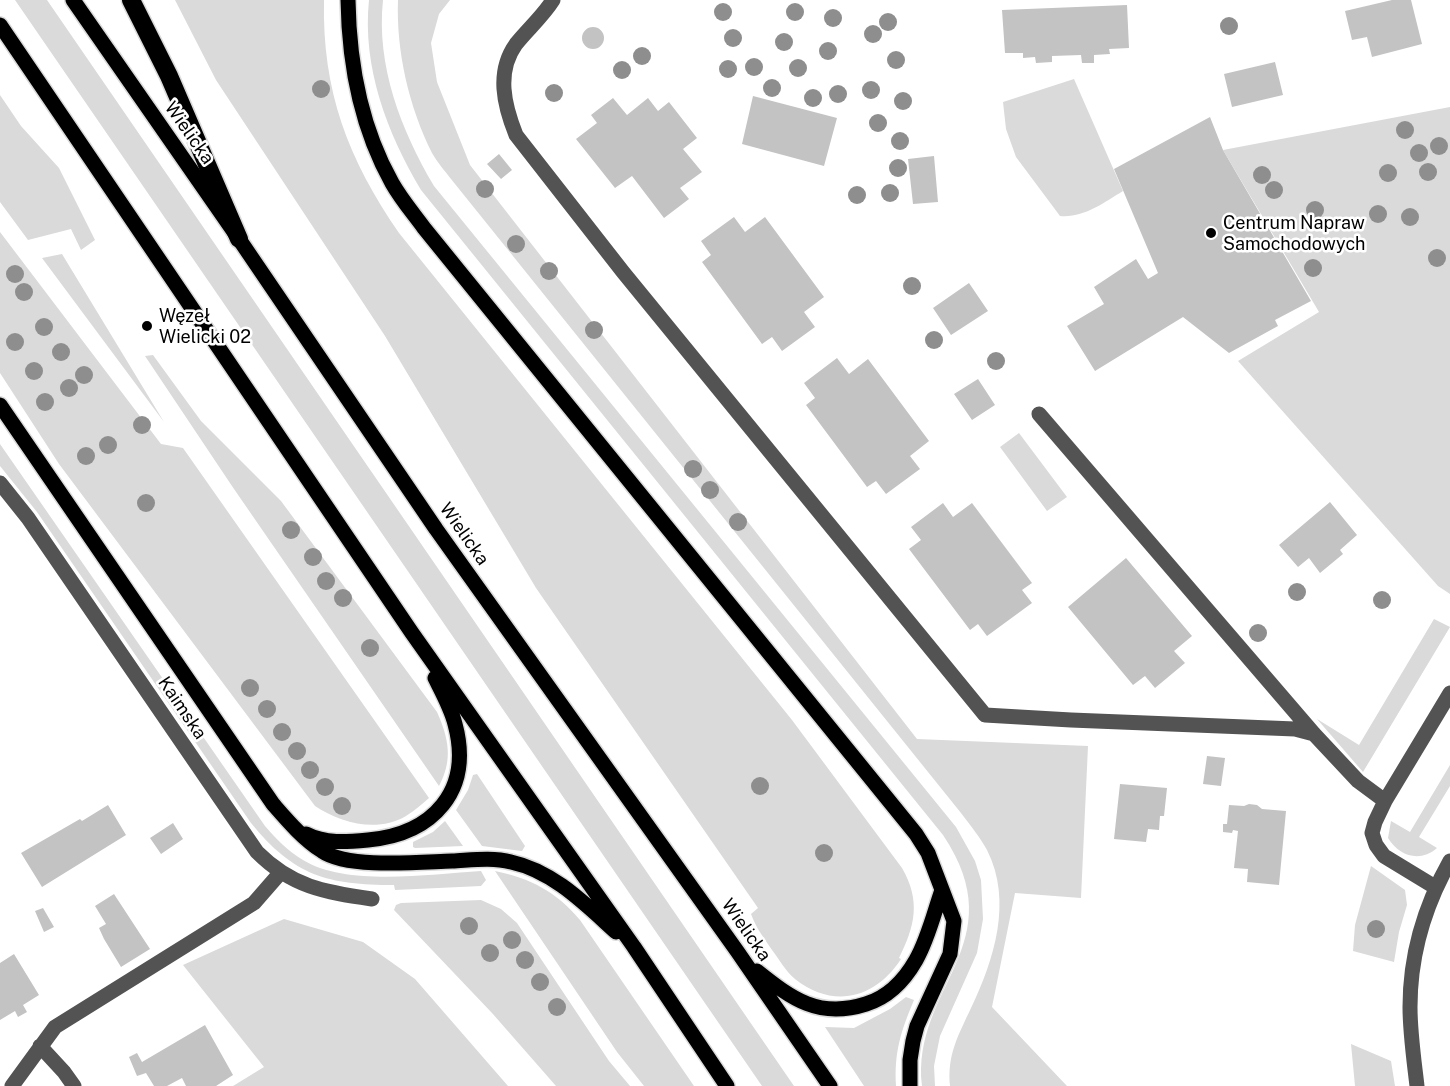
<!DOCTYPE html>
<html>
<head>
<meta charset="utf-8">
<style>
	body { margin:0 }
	canvas { display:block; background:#fff }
</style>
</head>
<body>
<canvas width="1450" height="1086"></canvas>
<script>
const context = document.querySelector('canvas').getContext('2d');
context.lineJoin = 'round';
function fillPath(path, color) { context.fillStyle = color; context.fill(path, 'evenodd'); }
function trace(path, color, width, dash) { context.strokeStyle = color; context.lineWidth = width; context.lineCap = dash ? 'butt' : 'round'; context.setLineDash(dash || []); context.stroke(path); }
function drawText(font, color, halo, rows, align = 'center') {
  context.font = font + ' "Public Sans",sans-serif'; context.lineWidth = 5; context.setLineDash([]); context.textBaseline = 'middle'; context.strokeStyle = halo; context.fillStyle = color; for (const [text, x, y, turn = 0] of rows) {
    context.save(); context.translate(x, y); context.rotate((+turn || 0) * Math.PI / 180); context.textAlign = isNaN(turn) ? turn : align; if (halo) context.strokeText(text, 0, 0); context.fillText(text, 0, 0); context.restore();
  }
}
const green = new Path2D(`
	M 15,0 L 47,0 L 794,1086 L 762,1086 Z
	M 175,0 L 324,0 C 322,91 348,159 399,233 L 792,720 L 902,868 C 921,901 915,926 899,958 L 901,959 C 875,999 833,1009 795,979 C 786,972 779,959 772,950 C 764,938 756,928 751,914 L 758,908 L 536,588 L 385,336 L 216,80 Z
	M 369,0 L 383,0 C 376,66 401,130 434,186 L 956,827 L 975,861 L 981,880 L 983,919 L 977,953 L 940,1036 L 934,1066 L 935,1086 L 922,1086 C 911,987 1016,944 943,835 L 421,190 C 387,133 362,67 369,0 Z
	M 398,0 L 450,0 L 439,14 L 431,43 L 437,82 L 470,165 L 917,739 L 1088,746 L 1081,898 L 1015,893 L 992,1007 L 1067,1086 L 950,1086 C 947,1055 958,1036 971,1008 C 994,960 1013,901 987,850 C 980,837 970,825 961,813 L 451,179 C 445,171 437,162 432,153 C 409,107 396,51 398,0 Z
	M 1074,79 L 1123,191 C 1103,203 1084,218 1060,216 L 1016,157 L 1006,129 L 1003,102 Z
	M 0,95 L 21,126 L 59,168 L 95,240 L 81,250 L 71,229 L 28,240 L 0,202 Z
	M 1450,107 L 1450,594 L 1438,586 L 1238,361 L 1319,312 L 1223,150 Z
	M 0,232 L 161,444 L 183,448 L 429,798 C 422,804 414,811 406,816 C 377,833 341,823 315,806 L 59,464 L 0,373 Z
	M 62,254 L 164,422 L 42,258 Z
	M 153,355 L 201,421 L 281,501 L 437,712 C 449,739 453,760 439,786 L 234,489 L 145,356 Z
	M 1019,433 L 1067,497 L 1047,511 L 1000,447 Z
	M 0,444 L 265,826 C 276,839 288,851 303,860 C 347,887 431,874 481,871 L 486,880 L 481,886 L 395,890 L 394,885 C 328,885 294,876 251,823 L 37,512 L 0,466 Z
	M 1434,619 L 1450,627 L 1363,772 L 1317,719 L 1359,745 Z
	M 1450,765 L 1450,786 L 1419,837 L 1437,848 C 1420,863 1399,856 1388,838 L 1391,821 L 1410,832 Z
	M 477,774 L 525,846 L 522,851 L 482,846 L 456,810 L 468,790 L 473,775 Z
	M 445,821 L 463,846 L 415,848 L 413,847 L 413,842 L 433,832 Z
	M 1371,866 L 1405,890 L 1407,905 L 1399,932 L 1394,962 L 1353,951 L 1355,925 Z
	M 495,871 C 530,878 557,892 580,920 L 694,1086 L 644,1086 L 617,1052 Z
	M 481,900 L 501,909 L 517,923 L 609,1061 L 630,1086 L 556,1086 L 492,1013 L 394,910 L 396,905 L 401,903 Z
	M 284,919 L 363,942 L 415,979 L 508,1086 L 233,1086 L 264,1067 L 183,965 Z
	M 906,997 L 914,1000 C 901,1031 894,1052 896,1086 L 864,1086 L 825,1027 L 854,1028 L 890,1009 Z
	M 1351,1044 L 1391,1061 L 1395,1086 L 1355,1086 Z`);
const building = new Path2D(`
	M 1392,0 L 1411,0 L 1422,44 L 1372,57 L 1367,37 L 1352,40 L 1345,11 Z
	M 1127,5 L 1129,48 L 1109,49 L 1110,54 L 1094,55 L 1094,63 L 1082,63 L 1081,55 L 1052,56 L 1052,62 L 1036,63 L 1035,57 L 1023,58 L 1023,53 L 1005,53 L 1002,10 Z
	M582 38a11 11 0 1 1 22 0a11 11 0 1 1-22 0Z
	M 1275,62 L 1283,95 L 1232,107 L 1224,74 Z
	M 753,96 L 837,118 L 824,166 L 742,144 Z
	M 613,98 L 627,115 L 648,98 L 658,111 L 669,102 L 697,138 L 683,149 L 702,172 L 680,188 L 689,199 L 664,218 L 632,176 L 615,188 L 576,139 L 597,123 L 591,115 Z
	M 1210,117 L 1223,150 L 1311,301 L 1275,320 L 1278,326 L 1229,353 L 1183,317 L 1095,371 L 1067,326 L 1104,304 L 1094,287 L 1136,259 L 1148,279 L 1158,273 L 1114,169 Z
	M 499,154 L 512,170 L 501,179 L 487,164 Z
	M 934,156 L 938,202 L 913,204 L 908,159 Z
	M 734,217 L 745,232 L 765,217 L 824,297 L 804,312 L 815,327 L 782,351 L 772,337 L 762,344 L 702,262 L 711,255 L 701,241 Z
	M 969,283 L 988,311 L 951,335 L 933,308 Z
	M 837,358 L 849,374 L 868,359 L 929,441 L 910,456 L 920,469 L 886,494 L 876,481 L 867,487 L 806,405 L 815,398 L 804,383 Z
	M 978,379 L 995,405 L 972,420 L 954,394 Z
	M 1330,502 L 1357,535 L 1340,550 L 1343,554 L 1320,573 L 1309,558 L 1298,567 L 1279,545 Z
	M 943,503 L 953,517 L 972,503 L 1032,583 L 1022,590 L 1032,603 L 987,636 L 978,624 L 970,630 L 909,549 L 921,540 L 911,527 Z
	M 1126,558 L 1192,636 L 1174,651 L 1185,663 L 1155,688 L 1145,676 L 1133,685 L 1068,607 Z
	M 1207,756 L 1225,758 L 1221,786 L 1203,784 Z
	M 1120,784 L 1167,788 L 1164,816 L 1160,816 L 1159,830 L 1148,829 L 1146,842 L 1114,839 Z
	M 1249,804 L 1257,805 L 1262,809 L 1286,811 L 1279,885 L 1247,882 L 1248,869 L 1234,868 L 1238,831 L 1233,830 L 1232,833 L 1223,832 L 1223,824 L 1227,824 L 1229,805 L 1244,806 Z
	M 108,805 L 126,835 L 42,887 L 21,853 L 80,819 L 82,821 Z
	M 173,823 L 183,839 L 161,854 L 150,838 Z
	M 114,894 L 150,949 L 121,967 L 104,939 L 99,928 L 106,924 L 95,906 Z
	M 43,908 L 54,927 L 44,932 L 35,911 Z
	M 14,954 L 39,995 L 23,1005 L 27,1012 L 18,1017 L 15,1011 L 0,1020 L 0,963 Z
	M 205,1025 L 233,1075 L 216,1086 L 186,1086 L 182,1078 L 167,1086 L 154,1086 L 146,1073 L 137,1076 L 129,1057 L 137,1053 L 142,1062 Z`);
const minor = new Path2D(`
	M 553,0 C 543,16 528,29 516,44 C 496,72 504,105 516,135 L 623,272 L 985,715 L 1071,720 L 1295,729 L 1314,734
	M 1039,414 L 1314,734 L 1358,781 L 1385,801
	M 0,483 L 28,518 L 257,852 C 292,887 324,892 372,899
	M 1435,887 L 1384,856 L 1376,845 L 1372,833 L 1375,822 L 1385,801 L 1450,693
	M 40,1046 L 64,1072 L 74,1086
	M 12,1086 L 55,1027 L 254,903 L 281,872
	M 1417,1086 C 1414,1060 1410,1033 1410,1007 C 1410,954 1424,907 1450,861`);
const major = new Path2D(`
	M 73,0 L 239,239 L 436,529 L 737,951 L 830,1086
	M 348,0 C 349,64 360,126 392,183 C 401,199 413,213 424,228 L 916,834 L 928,853 L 954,921 L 950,954 L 917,1026 L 913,1041 L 910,1060 L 910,1086
	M 0,25 L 412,633 L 634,947 L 727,1086
	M 0,405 L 273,804 C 287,820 303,839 322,851 C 348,869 420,862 452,861 C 472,860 492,857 511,862 C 553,871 585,904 616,932
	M 306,834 C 325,844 347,842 368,840 C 433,834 473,791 455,724 C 451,708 442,692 435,678
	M 757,971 C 792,999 819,1019 866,1004 C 889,997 904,981 916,960 C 928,939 934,913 942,890`);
const highway = new Path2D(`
	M 131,0 L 169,76 L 239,239`);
const trees = [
	[723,12],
	[795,12],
	[833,18],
	[888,22],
	[1229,26],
	[873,34],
	[733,38],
	[784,42],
	[828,51],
	[642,56],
	[896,60],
	[754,67],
	[798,68],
	[728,69],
	[622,70],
	[772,88],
	[321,89],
	[871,90],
	[554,93],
	[838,94],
	[813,98],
	[903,101],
	[878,123],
	[1405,130],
	[900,141],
	[1439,146],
	[1419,153],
	[898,168],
	[1428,172],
	[1388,173],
	[1262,175],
	[485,189],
	[1274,190],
	[890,193],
	[857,195],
	[1315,210],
	[1378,214],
	[1410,217],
	[516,244],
	[1437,258],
	[1313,268],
	[549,271],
	[15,274],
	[912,286],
	[24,292],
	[44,327],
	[594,330],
	[934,340],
	[15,342],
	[61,352],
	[996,361],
	[34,371],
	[84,375],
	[69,388],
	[45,402],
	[142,425],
	[108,445],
	[86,456],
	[693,469],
	[710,490],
	[146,503],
	[738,522],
	[291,530],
	[313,557],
	[326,581],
	[1297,592],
	[343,598],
	[1382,600],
	[1258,633],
	[370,648],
	[250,688],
	[267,709],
	[282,732],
	[297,751],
	[310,770],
	[760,786],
	[325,787],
	[342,806],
	[824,853],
	[469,926],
	[1376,929],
	[512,940],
	[490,953],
	[525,960],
	[540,982],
	[557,1007]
];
const markers = [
	[1211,233,6,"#000"],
	[147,326,6,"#000"]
];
const streetNames = [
	["Wielicka",189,133,55],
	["Wielicka",464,534,55],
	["Kaimska",182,708,56],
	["Wielicka",746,930,55]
];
const poiNames = [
	["Centrum Napraw",1223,223],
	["Samochodowych",1223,244],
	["Węzeł",159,316],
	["Wielicki 02",159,337]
];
fillPath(green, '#dadada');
fillPath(building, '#c3c3c3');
trace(major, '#dbdbdb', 18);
trace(highway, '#dbdbdb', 21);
trace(minor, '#535353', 15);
trace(major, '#000', 15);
trace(highway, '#000', 18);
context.fillStyle = '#8e8e8e';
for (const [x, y] of trees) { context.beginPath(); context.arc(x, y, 9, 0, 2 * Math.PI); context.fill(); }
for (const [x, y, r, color] of markers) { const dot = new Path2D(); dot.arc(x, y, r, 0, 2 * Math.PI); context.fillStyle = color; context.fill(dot); trace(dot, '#fff', 2); }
drawText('18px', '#000', '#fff', streetNames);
drawText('18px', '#000', '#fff', poiNames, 'left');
</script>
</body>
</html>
